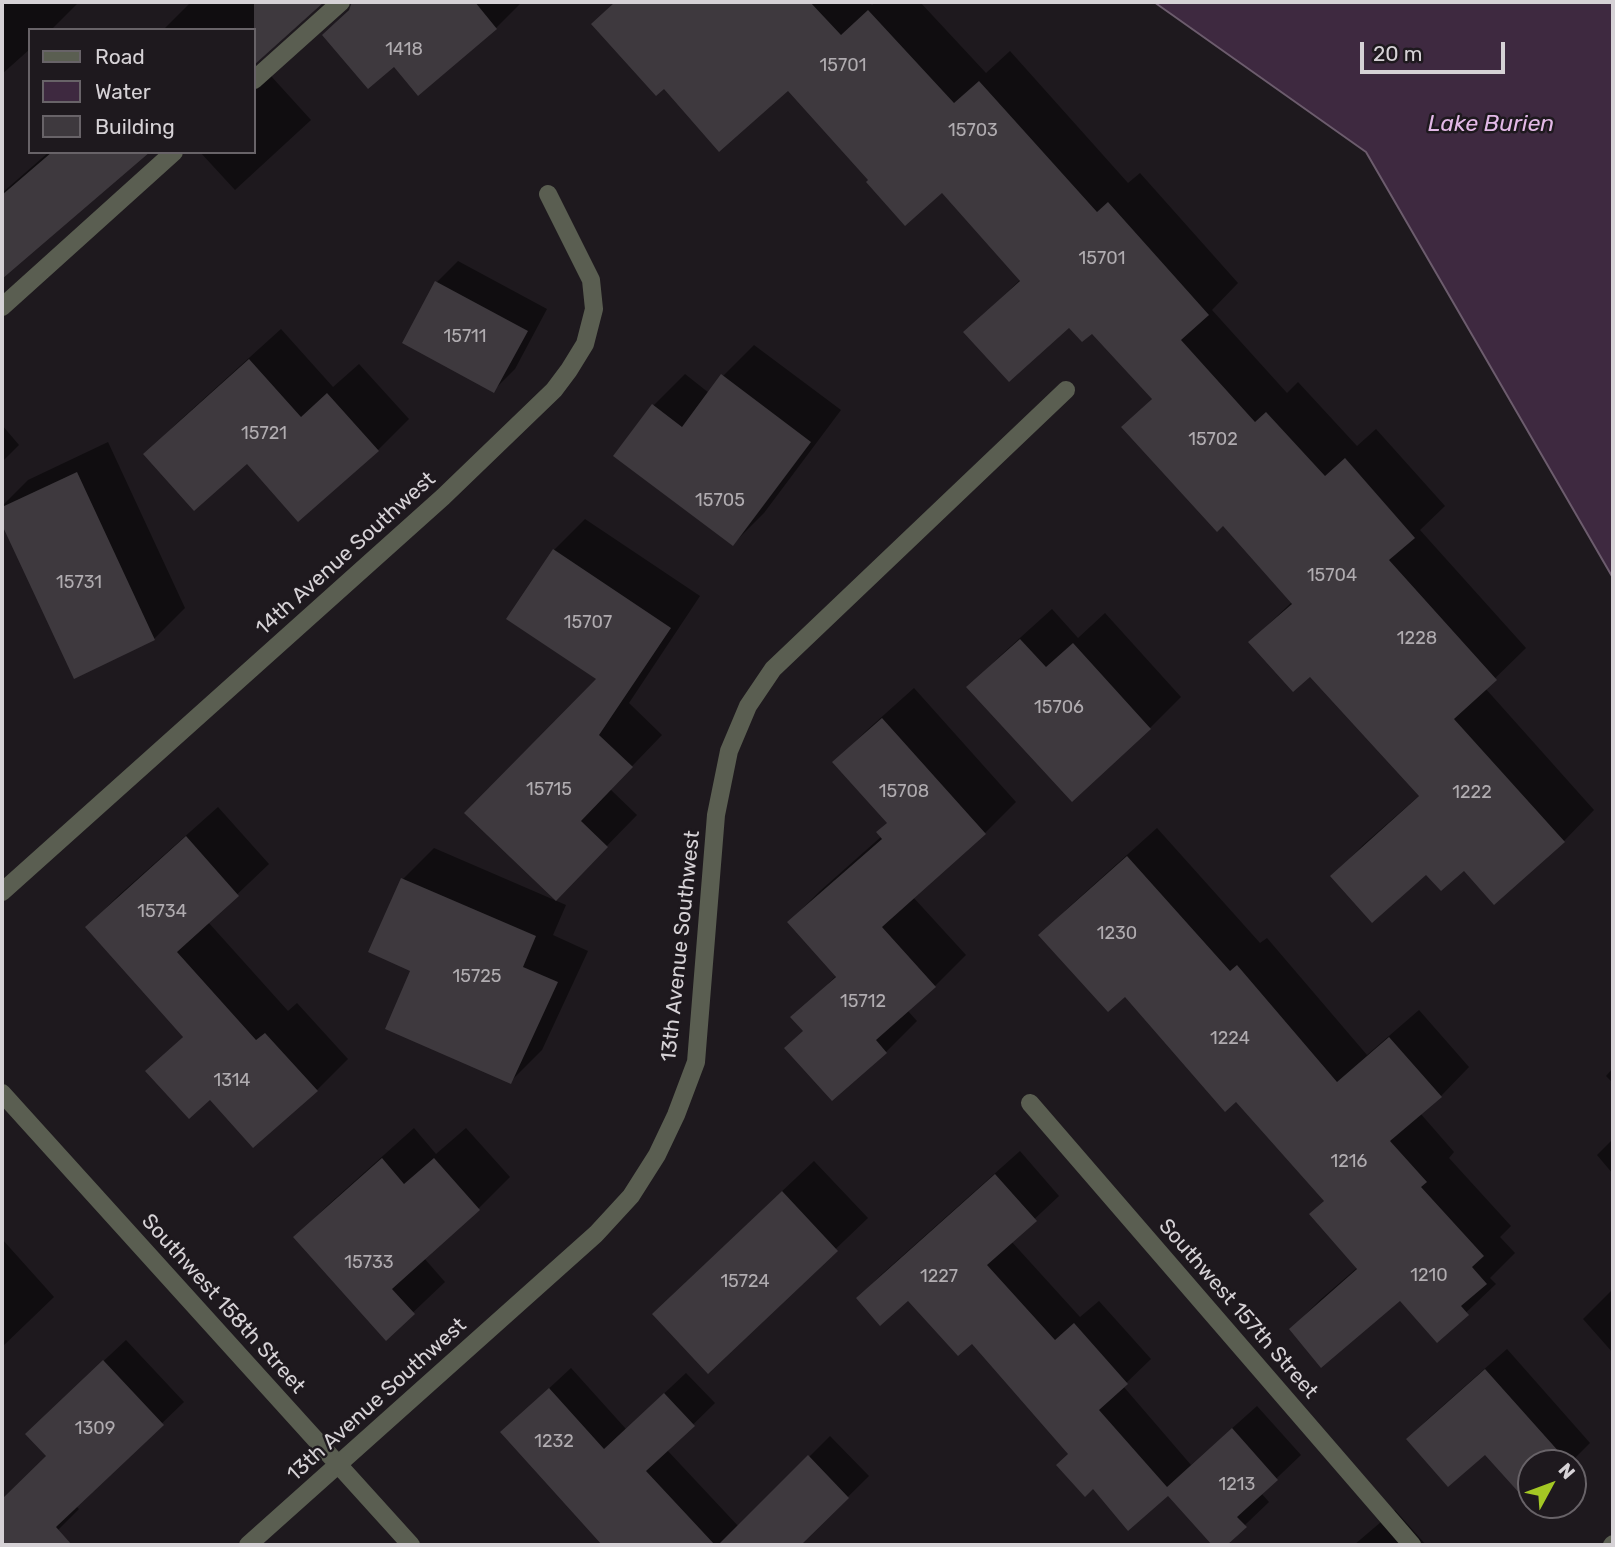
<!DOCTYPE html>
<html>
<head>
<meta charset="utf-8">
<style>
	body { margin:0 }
	#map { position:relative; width:1615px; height:1547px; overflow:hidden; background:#1e191e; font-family:Rubik,sans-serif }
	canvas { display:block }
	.frame { position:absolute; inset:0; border:4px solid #d6d2d6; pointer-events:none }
	.legend { position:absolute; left:28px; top:28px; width:228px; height:126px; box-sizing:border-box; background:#1e191e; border:2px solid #686368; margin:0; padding:9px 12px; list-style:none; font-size:21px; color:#d6d2d6 }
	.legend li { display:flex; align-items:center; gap:14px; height:35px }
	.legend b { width:35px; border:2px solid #686368 }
	.north { position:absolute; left:1517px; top:1449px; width:70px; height:70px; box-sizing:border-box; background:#1e191e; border:2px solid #686368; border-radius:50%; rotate:49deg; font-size:19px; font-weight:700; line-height:28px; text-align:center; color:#d6d2d6 }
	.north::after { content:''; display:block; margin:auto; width:24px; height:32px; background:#a4c824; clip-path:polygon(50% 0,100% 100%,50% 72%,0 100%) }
	.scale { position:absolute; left:1360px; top:42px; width:145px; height:32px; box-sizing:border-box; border:4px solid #d6d2d6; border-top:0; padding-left:9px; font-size:21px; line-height:24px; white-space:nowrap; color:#d6d2d6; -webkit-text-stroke:5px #1e191e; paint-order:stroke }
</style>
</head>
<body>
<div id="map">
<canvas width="1615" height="1547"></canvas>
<div class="frame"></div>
<ul class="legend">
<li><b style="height:9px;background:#5a5e51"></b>Road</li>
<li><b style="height:19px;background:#3e2940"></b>Water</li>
<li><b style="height:19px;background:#3e393e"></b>Building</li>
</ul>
<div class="north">N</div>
<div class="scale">20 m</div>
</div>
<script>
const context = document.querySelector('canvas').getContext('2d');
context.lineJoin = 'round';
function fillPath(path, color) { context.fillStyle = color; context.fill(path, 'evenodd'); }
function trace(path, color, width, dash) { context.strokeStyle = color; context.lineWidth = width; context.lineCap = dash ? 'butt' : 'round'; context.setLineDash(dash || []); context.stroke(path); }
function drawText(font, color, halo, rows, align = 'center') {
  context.font = font + ' Rubik,sans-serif'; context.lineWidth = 5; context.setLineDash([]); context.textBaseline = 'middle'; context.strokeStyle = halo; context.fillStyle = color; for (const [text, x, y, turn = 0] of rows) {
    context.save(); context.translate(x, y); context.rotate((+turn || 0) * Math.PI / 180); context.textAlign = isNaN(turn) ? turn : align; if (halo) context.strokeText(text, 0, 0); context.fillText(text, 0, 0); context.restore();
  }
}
const water = new Path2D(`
	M 1154,2 L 1613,2 L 1613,578 L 1366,152 Z`);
const shadow = new Path2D(`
	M 2,2 L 79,2 L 51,30 L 30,30 L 30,49 L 2,74 Z
	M 191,2 L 322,2 L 254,64 L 254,30 L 163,30 Z
	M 354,2 L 522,2 L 496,28 L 418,93 L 394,65 L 324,35 L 353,5 Z
	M 615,2 L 869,2 L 872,5 L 876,2 L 920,2 L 986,73 L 1010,51 L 1128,183 L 1140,173 L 1238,283 L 1212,310 L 1287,393 L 1298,382 L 1357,446 L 1376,429 L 1445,506 L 1420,530 L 1526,648 L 1485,688 L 1594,810 L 1564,841 L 1494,902 L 1464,869 L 1426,873 L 1333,876 L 1363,845 L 1420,795 L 1311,674 L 1250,642 L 1292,602 L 1223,524 L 1124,427 L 1153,398 L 1092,331 L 1069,326 L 966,332 L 1021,279 L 942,191 L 870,180 L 788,88 L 664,86 L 593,24 Z
	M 271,76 L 311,120 L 235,190 L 200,152 L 254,152 L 254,91 Z
	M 49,152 L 146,152 L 5,274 L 2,270 L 2,193 Z
	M 458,261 L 547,309 L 515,369 L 494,390 L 437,282 Z
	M 281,329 L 333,387 L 359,364 L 409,419 L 378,450 L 146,454 L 177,423 Z
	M 754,345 L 841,410 L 764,513 L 733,544 L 615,456 L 654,405 L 685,374 L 709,393 L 723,376 Z
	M 2,425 L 19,445 L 2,462 Z
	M 108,442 L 185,608 L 154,639 L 74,676 L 2,521 L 2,506 L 28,480 Z
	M 585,519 L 700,596 L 629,703 L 662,735 L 610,789 L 637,815 L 556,898 L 599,679 L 554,550 Z
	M 1052,609 L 1078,638 L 1105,613 L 1181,697 L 1150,728 L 969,687 L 1000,656 Z
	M 914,688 L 1016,802 L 985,833 L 913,897 L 966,955 L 935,986 L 907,1010 L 917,1021 L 886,1052 L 804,1030 L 793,1018 L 837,975 L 789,922 L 820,891 L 882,836 L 888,822 L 835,762 L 866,731 Z
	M 218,807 L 269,864 L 208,922 L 288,1011 L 297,1003 L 348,1059 L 317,1090 L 254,1145 L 210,1097 L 148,1071 L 184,1036 L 87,927 L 118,896 Z
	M 1157,828 L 1260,943 L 1267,938 L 1367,1055 L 1419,1010 L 1469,1067 L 1441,1096 L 1420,1113 L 1454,1152 L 1449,1158 L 1511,1226 L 1500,1237 L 1515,1253 L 1490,1278 L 1496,1284 L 1437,1340 L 1400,1298 L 1291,1329 L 1320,1300 L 1358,1267 L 1325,1200 L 1236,1100 L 1125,995 L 1041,935 L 1069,907 Z
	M 434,848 L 566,905 L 553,935 L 588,951 L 542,1050 L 511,1081 L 413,970 L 370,951 L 403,879 Z
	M 1613,1068 L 1613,1083 L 1606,1076 Z
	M 414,1128 L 436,1154 L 466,1128 L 510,1177 L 479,1208 L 424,1258 L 445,1282 L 386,1338 L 296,1237 L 327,1206 Z
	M 1613,1139 L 1613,1174 L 1597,1155 Z
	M 1020,1151 L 1059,1196 L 1011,1241 L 1080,1317 L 1099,1301 L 1151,1359 L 1123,1386 L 1191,1465 L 1257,1406 L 1301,1455 L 1261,1493 L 1269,1502 L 1224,1545 L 1215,1545 L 1169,1494 L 1070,1454 L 972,1341 L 908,1299 L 858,1298 L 882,1274 Z
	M 814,1161 L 868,1218 L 708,1371 L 685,1283 Z
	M 2,1239 L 54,1297 L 2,1347 Z
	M 1613,1289 L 1613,1353 L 1583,1319 Z
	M 126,1340 L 184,1402 L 76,1506 L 79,1509 L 43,1545 L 2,1545 L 2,1500 L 48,1456 L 48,1413 Z
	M 1507,1349 L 1590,1443 L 1570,1463 L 1531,1463 L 1531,1497 L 1485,1452 L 1408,1439 L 1429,1418 Z
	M 571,1368 L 626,1429 L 686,1373 L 715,1403 L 667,1450 L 739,1527 L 830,1436 L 869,1476 L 799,1545 L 604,1545 L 502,1432 Z
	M 1395,1510 L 1426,1545 L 1354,1545 Z`);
const building = new Path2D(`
	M 254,2 L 324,2 L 254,65 Z
	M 352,2 L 475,2 L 497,29 L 418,96 L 394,67 L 368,89 L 322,35 L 349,10 Z
	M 615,2 L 810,2 L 841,35 L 868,10 L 954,103 L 979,81 L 1097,212 L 1108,202 L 1209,315 L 1181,340 L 1255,422 L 1266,412 L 1325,476 L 1345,458 L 1415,538 L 1389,560 L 1497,680 L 1454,719 L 1565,842 L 1494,905 L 1464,871 L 1441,891 L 1426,875 L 1372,923 L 1330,876 L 1419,796 L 1310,677 L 1293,692 L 1248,642 L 1292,604 L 1223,526 L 1217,532 L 1121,427 L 1152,399 L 1092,334 L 1082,342 L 1069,328 L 1009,382 L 963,332 L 1020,281 L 942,193 L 905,226 L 866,182 L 868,180 L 788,91 L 719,152 L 664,89 L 656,96 L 591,24 Z
	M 52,152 L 150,152 L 2,279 L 2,195 Z
	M 435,281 L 528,331 L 494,393 L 402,343 Z
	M 249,359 L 301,417 L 327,393 L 379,451 L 298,522 L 247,464 L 194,511 L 143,454 Z
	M 721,374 L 811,442 L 733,546 L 613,456 L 652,404 L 682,427 Z
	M 77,472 L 155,640 L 74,679 L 2,525 L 2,507 Z
	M 553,549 L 671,628 L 599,735 L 633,767 L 581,821 L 608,847 L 556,901 L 464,813 L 596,679 L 506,619 Z
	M 1020,639 L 1046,667 L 1073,643 L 1151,729 L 1072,802 L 966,687 Z
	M 882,718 L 986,834 L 882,927 L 936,987 L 876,1040 L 887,1053 L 832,1101 L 784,1048 L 803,1031 L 790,1017 L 836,977 L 787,922 L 882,839 L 876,832 L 887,823 L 832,762 Z
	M 186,836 L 239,896 L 177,952 L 256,1040 L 265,1033 L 318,1091 L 253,1148 L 210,1100 L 189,1119 L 145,1071 L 183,1037 L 85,927 Z
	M 1127,856 L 1230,971 L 1237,965 L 1337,1082 L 1389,1037 L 1442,1097 L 1390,1141 L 1427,1182 L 1421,1187 L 1484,1256 L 1472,1267 L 1487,1284 L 1461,1306 L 1469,1315 L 1437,1343 L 1400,1301 L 1321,1368 L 1289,1329 L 1357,1269 L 1309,1214 L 1324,1201 L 1236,1102 L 1225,1112 L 1125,997 L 1108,1012 L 1038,935 Z
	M 401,878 L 536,936 L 523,967 L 558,982 L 511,1084 L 385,1029 L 410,971 L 368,952 Z
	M 382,1158 L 404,1184 L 434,1158 L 480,1210 L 392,1289 L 415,1314 L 386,1341 L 293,1237 Z
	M 995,1174 L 1037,1221 L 987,1265 L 1055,1340 L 1074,1323 L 1128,1384 L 1099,1410 L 1167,1487 L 1232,1428 L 1278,1480 L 1237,1517 L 1247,1527 L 1227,1545 L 1212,1545 L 1168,1496 L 1128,1531 L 1093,1489 L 1085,1497 L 1056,1465 L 1068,1454 L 972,1344 L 958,1356 L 908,1301 L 880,1326 L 856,1298 Z
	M 782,1191 L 838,1251 L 708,1374 L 652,1314 Z
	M 103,1360 L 164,1425 L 56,1527 L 72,1545 L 2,1545 L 2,1499 L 46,1456 L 25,1434 Z
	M 1485,1369 L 1569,1463 L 1531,1463 L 1531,1506 L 1485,1455 L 1448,1487 L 1406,1439 Z
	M 549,1388 L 604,1449 L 664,1393 L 695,1426 L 646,1471 L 715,1545 L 602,1545 L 500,1432 Z
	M 808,1455 L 849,1498 L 801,1545 L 718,1545 Z`);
const minor = new Path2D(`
	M 254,80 L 341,2
	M 2,307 L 174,152
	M 2,892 L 443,497 L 554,390 L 569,370 L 585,344 L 594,309 L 591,280 L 548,194
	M 2,1093 L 411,1545
	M 1030,1103 L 1412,1545
	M 248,1545 L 596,1234 L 631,1196 L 657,1155 L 676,1115 L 696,1062 L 716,815 L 729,751 L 748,706 L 773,669 L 1066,390
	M 1612,1545 L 1613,1544`);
const numberNames = [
	["1418",404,50],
	["15701",843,66],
	["15703",973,131],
	["15701",1102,259],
	["15711",465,337],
	["15721",264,434],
	["15702",1213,440],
	["15705",720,501],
	["15704",1332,576],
	["15731",79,583],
	["15707",588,623],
	["1228",1417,639],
	["15706",1059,708],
	["15715",549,790],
	["15708",904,792],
	["1222",1472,793],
	["15734",162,912],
	["1230",1117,934],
	["15725",477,977],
	["15712",863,1002],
	["1224",1230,1039],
	["1314",232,1081],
	["1216",1349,1162],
	["15733",369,1263],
	["1210",1429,1276],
	["1227",939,1277],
	["15724",745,1282],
	["1309",95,1429],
	["1232",554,1442],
	["1213",1237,1485]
];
const streetNames = [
	["14th Avenue Southwest",346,554,-42],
	["13th Avenue Southwest",681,946,-84],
	["Southwest 158th Street",223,1304,48],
	["Southwest 157th Street",1238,1309,49],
	["13th Avenue Southwest",377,1400,-42]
];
const waterNames = [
	["Lake Burien",1491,124]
];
fillPath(water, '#3e2940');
trace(water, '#6c5c6d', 2);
fillPath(shadow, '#0007');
fillPath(building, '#3e393e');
trace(minor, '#5a5e51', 18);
drawText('18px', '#b0acb0', null, numberNames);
drawText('21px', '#d6d2d6', '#1e191e', streetNames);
drawText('italic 23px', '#e3b9e7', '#1e191e', waterNames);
</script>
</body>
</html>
